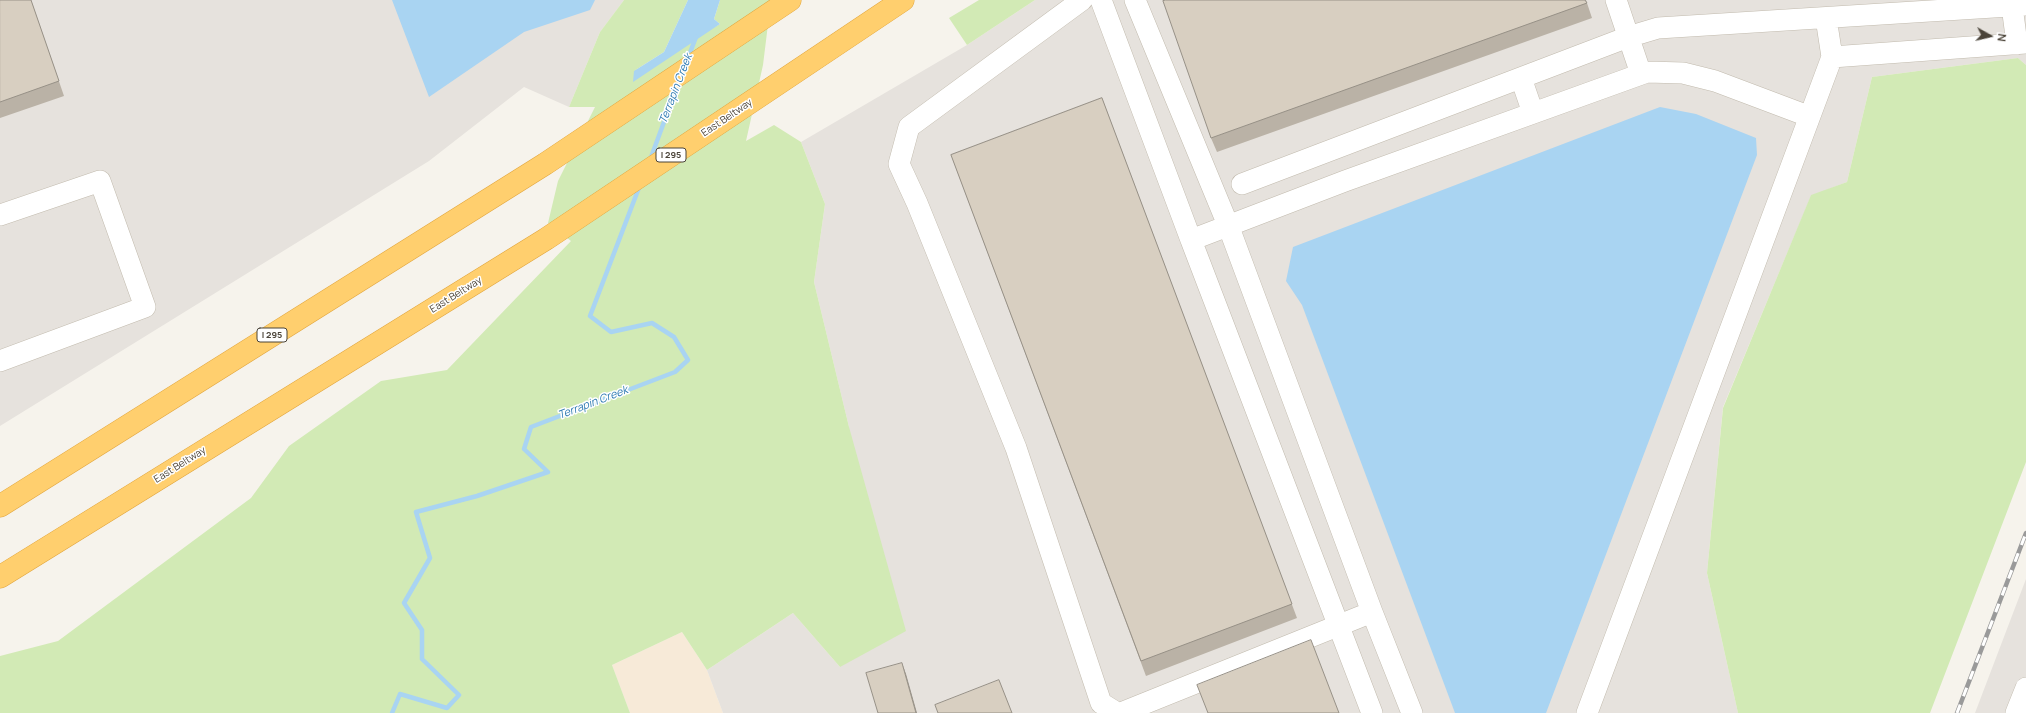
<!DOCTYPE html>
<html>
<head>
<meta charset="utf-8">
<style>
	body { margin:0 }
	#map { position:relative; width:2026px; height:713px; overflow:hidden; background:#f6f3ec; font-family:Manrope,sans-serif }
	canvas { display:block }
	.north { position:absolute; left:1970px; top:16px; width:40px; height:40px; -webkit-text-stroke:3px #fff; paint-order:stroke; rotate:98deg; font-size:11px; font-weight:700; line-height:16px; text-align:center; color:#4b4439 }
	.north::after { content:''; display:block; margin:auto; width:14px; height:18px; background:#4b4439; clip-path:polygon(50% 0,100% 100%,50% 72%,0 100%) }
</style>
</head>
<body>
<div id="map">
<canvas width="2026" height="713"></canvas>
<div class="north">N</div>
</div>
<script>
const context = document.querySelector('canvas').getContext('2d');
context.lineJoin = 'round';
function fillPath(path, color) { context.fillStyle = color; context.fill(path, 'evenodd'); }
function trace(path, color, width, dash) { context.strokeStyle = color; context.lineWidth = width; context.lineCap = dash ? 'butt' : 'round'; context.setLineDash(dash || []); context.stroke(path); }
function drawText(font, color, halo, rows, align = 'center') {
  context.font = font + ' Manrope,sans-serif'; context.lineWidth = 3; context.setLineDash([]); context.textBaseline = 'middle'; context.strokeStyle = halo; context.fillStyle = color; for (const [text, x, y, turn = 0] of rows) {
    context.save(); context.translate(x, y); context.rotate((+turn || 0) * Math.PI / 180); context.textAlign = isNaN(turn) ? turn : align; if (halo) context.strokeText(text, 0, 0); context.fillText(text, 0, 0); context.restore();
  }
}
const commercial = new Path2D(`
	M 682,632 L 707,670 L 723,713 L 630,713 L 612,665 Z`);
const industrial = new Path2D(`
	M 0,0 L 624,0 L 600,32 L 569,107 L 524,87 L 429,161 L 0,426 Z
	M 1035,0 L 2026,0 L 2026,65 L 2018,58 L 1872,77 L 1847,182 L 1811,196 L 1723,407 L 1707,573 L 1738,713 L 723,713 L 707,670 L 793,613 L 840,667 L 849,427 L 814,282 L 825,204 L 801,142 L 967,45 Z
	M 2026,579 L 2026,713 L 1975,713 Z`);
const green = new Path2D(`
	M 624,0 L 688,0 L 664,52 L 634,71 L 720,24 L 714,19 L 720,0 L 771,0 L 763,65 L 746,141 L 774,125 L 801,142 L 825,204 L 814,282 L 849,427 L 906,631 L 840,667 L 793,613 L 707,670 L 682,632 L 612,665 L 630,713 L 0,713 L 0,656 L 58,641 L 251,498 L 289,446 L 381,381 L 447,370 L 571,241 L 548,223 L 558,181 L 595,107 L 569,107 L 600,32 Z
	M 979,0 L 1035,0 L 967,45 L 949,18 Z
	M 2018,58 L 2026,65 L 2026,462 L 1930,713 L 1738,713 L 1707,573 L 1723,408 L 1811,195 L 1847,182 L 1872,77 Z`);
const water = new Path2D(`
	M 392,0 L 595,0 L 590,10 L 524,32 L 429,97 Z
	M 688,0 L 720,0 L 714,19 L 720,24 L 633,82 L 634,71 L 664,52 Z
	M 1660,107 L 1696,114 L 1756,138 L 1757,155 L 1546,713 L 1455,713 L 1302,305 L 1286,281 L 1293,247 Z`);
const stream = new Path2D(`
	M 688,58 L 696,37
	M 650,160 L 678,84
	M 392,713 L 400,694 L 447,708 L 459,695 L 422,659 L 422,630 L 404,603 L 430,558 L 416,512 L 477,496 L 548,472 L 524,449 L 531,427 L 675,372 L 688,360 L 674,337 L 652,323 L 611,332 L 590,316 L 640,185`);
const minor = new Path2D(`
	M 1082,0 L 909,127 L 899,164 L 917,203 L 1016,448 L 1101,703 L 1117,713
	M 1101,0 L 1191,240 L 1345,181 L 1647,72 L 1683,73 L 1715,81 L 1808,116
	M 1135,0 L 1228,225 L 1372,612 L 1412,713
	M 1616,0 L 1641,74
	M 2012,6 L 2017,44
	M 1826,18 L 1832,57
	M 1521,78 L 1533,113
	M 1242,184 L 1628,37 L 1658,28 L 2026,5
	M 0,215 L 100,181 L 145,307 L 0,361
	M 1191,240 L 1372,713
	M 1121,713 L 1372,612
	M 1587,713 L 1832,57 L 2026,43
	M 2016,713 L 2026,688`);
const highway = new Path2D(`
	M 0,506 L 545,164 L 790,0
	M 0,577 L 546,239 L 903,0`);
const rail = new Path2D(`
	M 1957,713 L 2026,533`);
const wall = new Path2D(`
	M 0,0 L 31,0 L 64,96 L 0,118 Z
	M 1586,0 L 1592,18 L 1217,152 L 1211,138 Z
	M 1102,98 L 1297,618 L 1146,676 L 951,155 Z`);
const shadedWall = new Path2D(`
	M 902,663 L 906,674 L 917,713 L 916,713 Z`);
const building = new Path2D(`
	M 0,0 L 31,0 L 59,81 L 0,102 Z
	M 1166,0 L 1585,0 L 1587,3 L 1211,138 L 1163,1 Z
	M 1102,98 L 1292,604 L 1141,661 L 951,155 Z
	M 1311,640 L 1339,713 L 1208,713 L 1197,685 Z
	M 902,663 L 916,713 L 878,713 L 866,673 Z
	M 999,680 L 1012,713 L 938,713 L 935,705 Z`);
const shields = [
	[671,155,30],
	[272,335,30]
];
const shieldNames = [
	["I 295",671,155],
	["I 295",272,335]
];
const streetNames = [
	["East Beltway",727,118,-34],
	["East Beltway",456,295,-32],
	["East Beltway",180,465,-32]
];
const waterNames = [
	["Terrapin Creek",676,89,-69],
	["Terrapin Creek",593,403,-21]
];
fillPath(commercial, '#f7ead8');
fillPath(industrial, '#e6e2dd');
fillPath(green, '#d2eab5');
fillPath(water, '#a9d4f2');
trace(stream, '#a9d4f2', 4.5);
trace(minor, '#c2bbae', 22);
trace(highway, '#e0a43c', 23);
trace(minor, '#fff', 21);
trace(highway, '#ffcf6e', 22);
trace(rail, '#9a9a9a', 4.5);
trace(rail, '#fff', 3, [9]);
fillPath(wall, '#bab2a6');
fillPath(shadedWall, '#979187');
fillPath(building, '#d8cfc1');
trace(building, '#979187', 1);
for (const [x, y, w] of shields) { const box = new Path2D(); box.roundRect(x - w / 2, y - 7, w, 14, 3); context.fillStyle = '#fff'; context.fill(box); trace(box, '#4b4439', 1); }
drawText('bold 9px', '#4b4439', null, shieldNames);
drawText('10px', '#4b4439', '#fff', streetNames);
drawText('italic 11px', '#2e7ab2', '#fff', waterNames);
</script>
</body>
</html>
